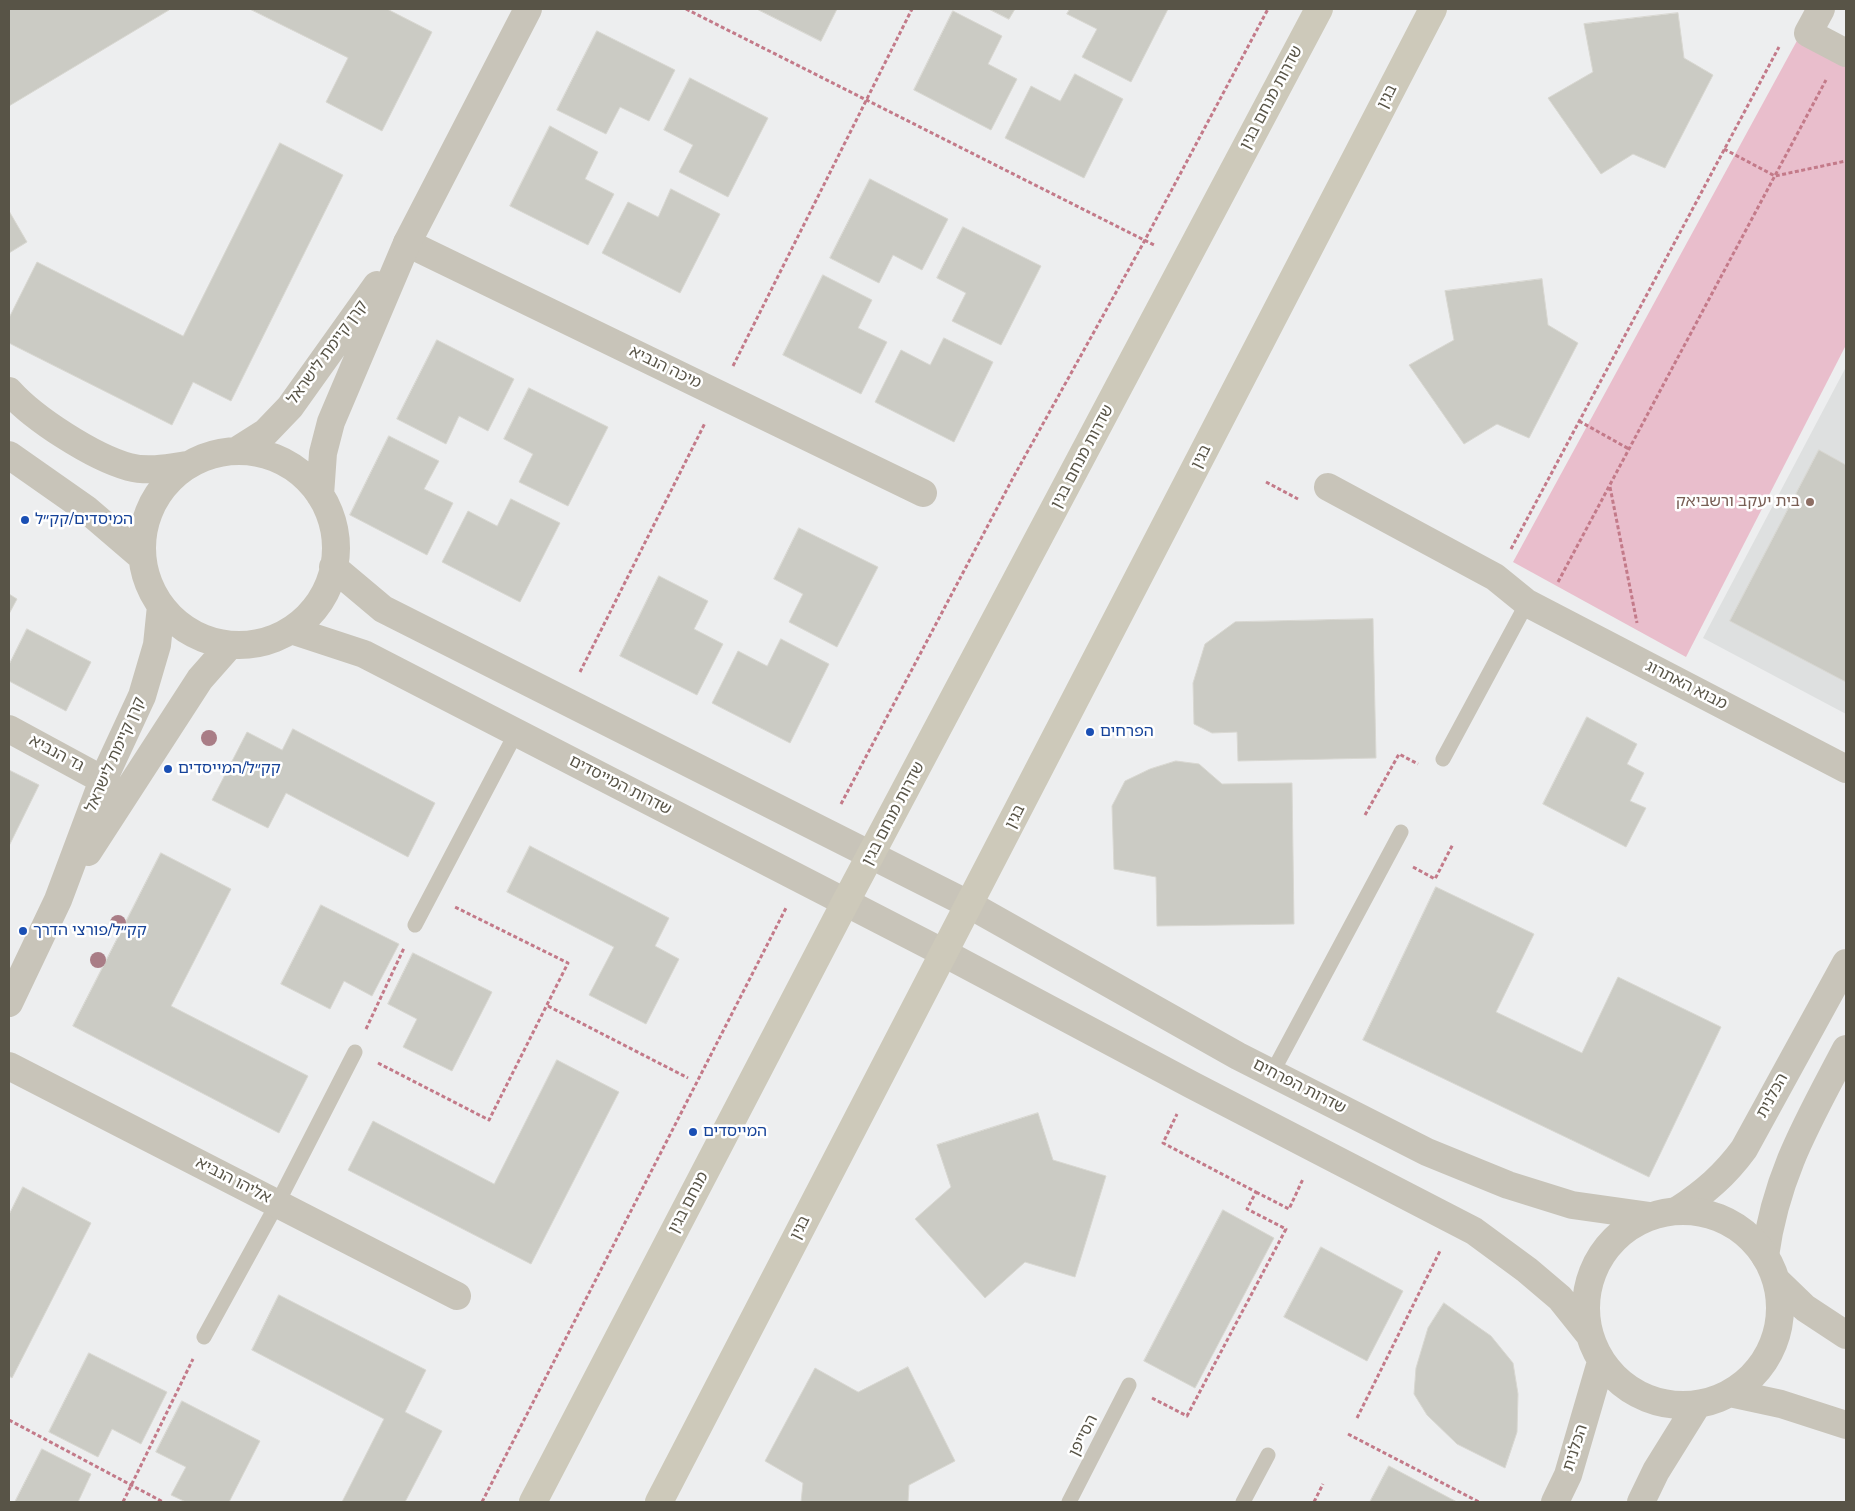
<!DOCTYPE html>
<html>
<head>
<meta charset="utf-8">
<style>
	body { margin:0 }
	#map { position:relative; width:1855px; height:1511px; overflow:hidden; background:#edeeef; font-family:"Nunito Sans",sans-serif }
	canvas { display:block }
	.frame { position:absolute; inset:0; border:10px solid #585447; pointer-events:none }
</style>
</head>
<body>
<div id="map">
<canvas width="1855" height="1511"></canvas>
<div class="frame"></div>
</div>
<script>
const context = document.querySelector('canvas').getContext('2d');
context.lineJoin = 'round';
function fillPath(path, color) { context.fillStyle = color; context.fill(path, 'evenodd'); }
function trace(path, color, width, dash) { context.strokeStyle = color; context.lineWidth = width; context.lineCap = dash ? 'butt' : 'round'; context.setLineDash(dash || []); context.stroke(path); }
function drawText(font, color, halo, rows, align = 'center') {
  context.font = font + ' "Nunito Sans","Noto Sans Hebrew",sans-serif'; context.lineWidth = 5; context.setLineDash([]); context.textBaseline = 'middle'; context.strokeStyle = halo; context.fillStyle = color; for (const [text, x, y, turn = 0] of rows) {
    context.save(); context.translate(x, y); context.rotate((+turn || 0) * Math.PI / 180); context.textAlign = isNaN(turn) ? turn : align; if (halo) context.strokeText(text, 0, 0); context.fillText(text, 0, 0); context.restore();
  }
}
const education = new Path2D(`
	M 1846,367 L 1846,714 L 1703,638 Z`);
const green = new Path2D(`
	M 1799,37 L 1846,62 L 1846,345 L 1686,657 L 1513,562 Z`);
const building = new Path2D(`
	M 9,9 L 168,9 L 169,10 L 9,106 Z
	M 250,9 L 387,9 L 432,32 L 382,131 L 326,102 L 348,58 Z
	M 757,9 L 837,9 L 821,41 Z
	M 989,9 L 1015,9 L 1009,19 Z
	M 1070,9 L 1168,9 L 1131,82 L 1082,57 L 1097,29 L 1067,14 Z
	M 953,11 L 1002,36 L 988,64 L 1017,79 L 991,130 L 914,90 Z
	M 1678,13 L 1684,58 L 1713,75 L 1665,168 L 1633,154 L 1601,174 L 1548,98 L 1593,72 L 1584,24 Z
	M 597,31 L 675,70 L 649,121 L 620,107 L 606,134 L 557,110 Z
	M 1075,74 L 1123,99 L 1084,178 L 1005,138 L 1031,86 L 1060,101 Z
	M 690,78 L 768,118 L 728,197 L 679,172 L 693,145 L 664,130 Z
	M 550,126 L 598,152 L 585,179 L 614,194 L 588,245 L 510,206 Z
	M 280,143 L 343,175 L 231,401 L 193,382 L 172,425 L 9,343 L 9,318 L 37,262 L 183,336 Z
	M 870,179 L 948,219 L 922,270 L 893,255 L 879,283 L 830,258 Z
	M 671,189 L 720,214 L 680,293 L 602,253 L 628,202 L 658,217 Z
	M 9,211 L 27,242 L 9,253 Z
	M 963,227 L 1041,266 L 1001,345 L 952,321 L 966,293 L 937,278 Z
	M 823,275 L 872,300 L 858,328 L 887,342 L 861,394 L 783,355 Z
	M 1542,279 L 1548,325 L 1578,343 L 1529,438 L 1497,424 L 1464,444 L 1409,365 L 1454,340 L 1445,291 Z
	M 944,338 L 993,362 L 954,442 L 875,402 L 901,350 L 930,365 Z
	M 437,340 L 514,379 L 488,431 L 459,416 L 446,444 L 397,419 Z
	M 529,388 L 608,427 L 568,506 L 519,482 L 533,454 L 504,439 Z
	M 389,436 L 439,461 L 424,489 L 453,503 L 427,555 L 350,515 Z
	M 1819,450 L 1846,465 L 1846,682 L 1730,621 Z
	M 511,499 L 560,523 L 520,602 L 442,562 L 468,511 L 497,526 Z
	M 799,528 L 878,567 L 837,647 L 789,622 L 803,594 L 774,579 Z
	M 659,576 L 708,601 L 694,629 L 723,644 L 697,695 L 620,656 Z
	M 9,594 L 17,599 L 9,614 Z
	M 1373,619 L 1376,758 L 1238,761 L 1237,732 L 1212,733 L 1194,724 L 1193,683 L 1205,644 L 1235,622 Z
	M 27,629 L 91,662 L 66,711 L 9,681 L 9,665 Z
	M 781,639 L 829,664 L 790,743 L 712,703 L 738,651 L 767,666 Z
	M 1587,717 L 1637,744 L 1627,764 L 1644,773 L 1630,801 L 1646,808 L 1626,847 L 1543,804 Z
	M 293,729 L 435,803 L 408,857 L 286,793 L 268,828 L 212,800 L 247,732 L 282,750 Z
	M 1176,761 L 1199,764 L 1222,784 L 1292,783 L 1294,924 L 1157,926 L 1156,877 L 1114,869 L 1112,806 L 1125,781 L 1150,769 Z
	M 9,770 L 39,785 L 9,846 Z
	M 530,846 L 669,918 L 655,946 L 679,959 L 646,1024 L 589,995 L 614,947 L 507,892 Z
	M 161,853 L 231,889 L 171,1006 L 308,1076 L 279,1133 L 73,1026 Z
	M 1436,887 L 1534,934 L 1496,1012 L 1582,1053 L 1618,977 L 1721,1027 L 1649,1177 L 1363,1040 Z
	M 321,905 L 399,944 L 372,996 L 344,981 L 330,1009 L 281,984 Z
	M 413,953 L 492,992 L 452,1071 L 403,1047 L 417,1019 L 388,1004 Z
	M 557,1060 L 619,1092 L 531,1264 L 348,1170 L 373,1121 L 494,1184 Z
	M 1038,1113 L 1053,1160 L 1106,1176 L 1075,1277 L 1025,1262 L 985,1298 L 915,1219 L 951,1187 L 937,1145 Z
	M 23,1187 L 91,1223 L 12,1378 L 9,1376 L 9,1215 Z
	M 1223,1210 L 1274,1238 L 1195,1388 L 1144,1361 Z
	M 1321,1247 L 1403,1291 L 1367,1361 L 1284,1317 Z
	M 279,1295 L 426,1370 L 405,1412 L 442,1431 L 405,1502 L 342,1502 L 384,1419 L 252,1350 Z
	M 1444,1303 L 1491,1336 L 1513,1363 L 1518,1394 L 1517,1432 L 1505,1468 L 1457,1444 L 1427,1415 L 1414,1394 L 1416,1368 L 1428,1328 Z
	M 89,1353 L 167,1392 L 141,1444 L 112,1429 L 98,1457 L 49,1432 Z
	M 908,1367 L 955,1461 L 909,1485 L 908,1502 L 801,1502 L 803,1483 L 765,1461 L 815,1368 L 858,1392 Z
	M 182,1401 L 260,1441 L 229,1502 L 186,1502 L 171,1495 L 186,1467 L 156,1452 Z
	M 42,1449 L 91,1474 L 78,1502 L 15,1502 Z
	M 1389,1466 L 1457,1502 L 1370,1502 Z`);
const path = new Path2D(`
	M 686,9 L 1156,246
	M 1724,149 L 1775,176 L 1846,161
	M 733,366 L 912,9
	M 1579,421 L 1629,449
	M 1266,482 L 1298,499
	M 1610,487 L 1637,623
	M 1511,549 L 1779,47
	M 1558,582 L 1826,80
	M 580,672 L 705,423
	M 841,804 L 1014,476 L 1145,240 L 1268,9
	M 1365,815 L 1399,754 L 1418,764
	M 1413,867 L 1435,879 L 1453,844
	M 548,1006 L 688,1078
	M 366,1029 L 404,948
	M 378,1063 L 489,1120 L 568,963 L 453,906
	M 1256,1192 L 1289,1209 L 1303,1179
	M 1152,1398 L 1187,1416 L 1286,1229 L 1247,1209 L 1256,1192 L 1163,1143 L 1177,1114
	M 1357,1418 L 1440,1251
	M 9,1420 L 163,1502
	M 1348,1434 L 1479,1502
	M 123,1502 L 193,1359
	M 482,1502 L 786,908
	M 1314,1502 L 1323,1484`);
const service = new Path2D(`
	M 1443,759 L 1527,603
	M 415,925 L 516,733
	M 1272,1073 L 1401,832
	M 204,1337 L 277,1204 L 355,1052
	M 1069,1502 L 1129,1385
	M 1243,1502 L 1268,1455`);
const minor = new Path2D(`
	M 1821,9 L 1808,33 L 1846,53
	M 407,243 L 923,493
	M 1328,487 L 1495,577 L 1527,603 L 1846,769
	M 9,729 L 103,780
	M 9,1066 L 457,1296
	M 1678,1210 C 1705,1192 1725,1175 1744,1149 L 1846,963
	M 1765,1256 C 1776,1174 1809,1120 1846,1049`);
const tertiary = new Path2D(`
	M 9,391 C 34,419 93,457 129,467 C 148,472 168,468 187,465
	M 236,451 L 266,432 L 290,407 L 377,285
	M142 548a97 97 0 1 1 194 0a97 97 0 1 1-194 0Z
	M 9,455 L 86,509 L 142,557
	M 320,495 L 323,453 L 331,422 L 407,243 L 528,9
	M 333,567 L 383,609 L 970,905 L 1238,1056 L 1427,1152 L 1508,1185 L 1572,1205 L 1650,1216
	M 291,630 L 364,654 L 944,953 L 1192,1085 L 1474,1231 L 1527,1270 L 1560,1298 L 1588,1333
	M 88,852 L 200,679 L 230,645
	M 9,1003 L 58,900 L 103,780 L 142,696 L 157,645 L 161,606
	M1586 1308a97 97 0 1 1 194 0a97 97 0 1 1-194 0Z
	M 1776,1280 L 1805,1308 L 1846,1335
	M 1730,1393 L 1781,1404 L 1846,1425
	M 1555,1502 L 1568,1475 L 1601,1362
	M 1641,1502 L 1656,1471 L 1697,1405`);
const secondary = new Path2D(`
	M 533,1502 L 845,903 L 1319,9
	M 659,1502 L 1433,9`);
const trees = [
	[209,738],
	[118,923],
	[98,960]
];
const markers = [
	[1810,502,5,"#8d6e63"],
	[25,520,5,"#1a4fb4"],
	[1090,732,5,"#1a4fb4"],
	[168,769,5,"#1a4fb4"],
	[23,931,5,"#1a4fb4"],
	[693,1132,5,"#1a4fb4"]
];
const streetNames = [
	["בגין",1388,97,-63],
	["שדרות מנחם בגין",1272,98,-62],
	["קרן קיימת לישראל",328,353,-54],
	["מיכה הנביא",665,368,26],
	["שדרות מנחם בגין",1083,457,-62],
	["בגין",1202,457,-63],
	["מבוא האתרוג",1686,686,27],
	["גד הנביא",56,754,28],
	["קרן קיימת לישראל",116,755,-66],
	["שדרות המייסדים",620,786,27],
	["שדרות מנחם בגין",894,814,-62],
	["בגין",1016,817,-63],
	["שדרות הפרחים",1299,1087,27],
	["הכלנית",1773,1096,-61],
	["אליהו הנביא",233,1181,27],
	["מנחם בגין",689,1203,-62],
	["בגין",801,1228,-63],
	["הסייפן",1084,1436,-63],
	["הכלנית",1576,1448,-72]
];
const educationNames = [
	["בית יעקב ורשביאק",1800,502]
];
const transitNames = [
	["המיסדים/קק״ל",35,520],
	["הפרחים",1100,732],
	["קק״ל/המייסדים",178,769],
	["קק״ל/פורצי הדרך",33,931],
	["המייסדים",703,1132]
];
fillPath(education, '#dee0e0');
fillPath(green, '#e9becc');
fillPath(building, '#cbcbc4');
trace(building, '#d8d7d1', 1);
trace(path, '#c37a89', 3, [4, 2.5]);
trace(service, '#c8c4b9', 15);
trace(minor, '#c8c4b9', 28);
trace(tertiary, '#c8c4b9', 28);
trace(secondary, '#cdc9ba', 28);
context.fillStyle = '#a97d86';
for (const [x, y] of trees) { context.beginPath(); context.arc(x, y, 8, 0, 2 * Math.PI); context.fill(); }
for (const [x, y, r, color] of markers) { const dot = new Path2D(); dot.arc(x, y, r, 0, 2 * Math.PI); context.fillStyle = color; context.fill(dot); trace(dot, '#fff', 2); }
drawText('16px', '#585447', '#fff', streetNames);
drawText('16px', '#785e54', '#fff', educationNames, 'right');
drawText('16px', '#164399', '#fff', transitNames, 'left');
</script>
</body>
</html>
